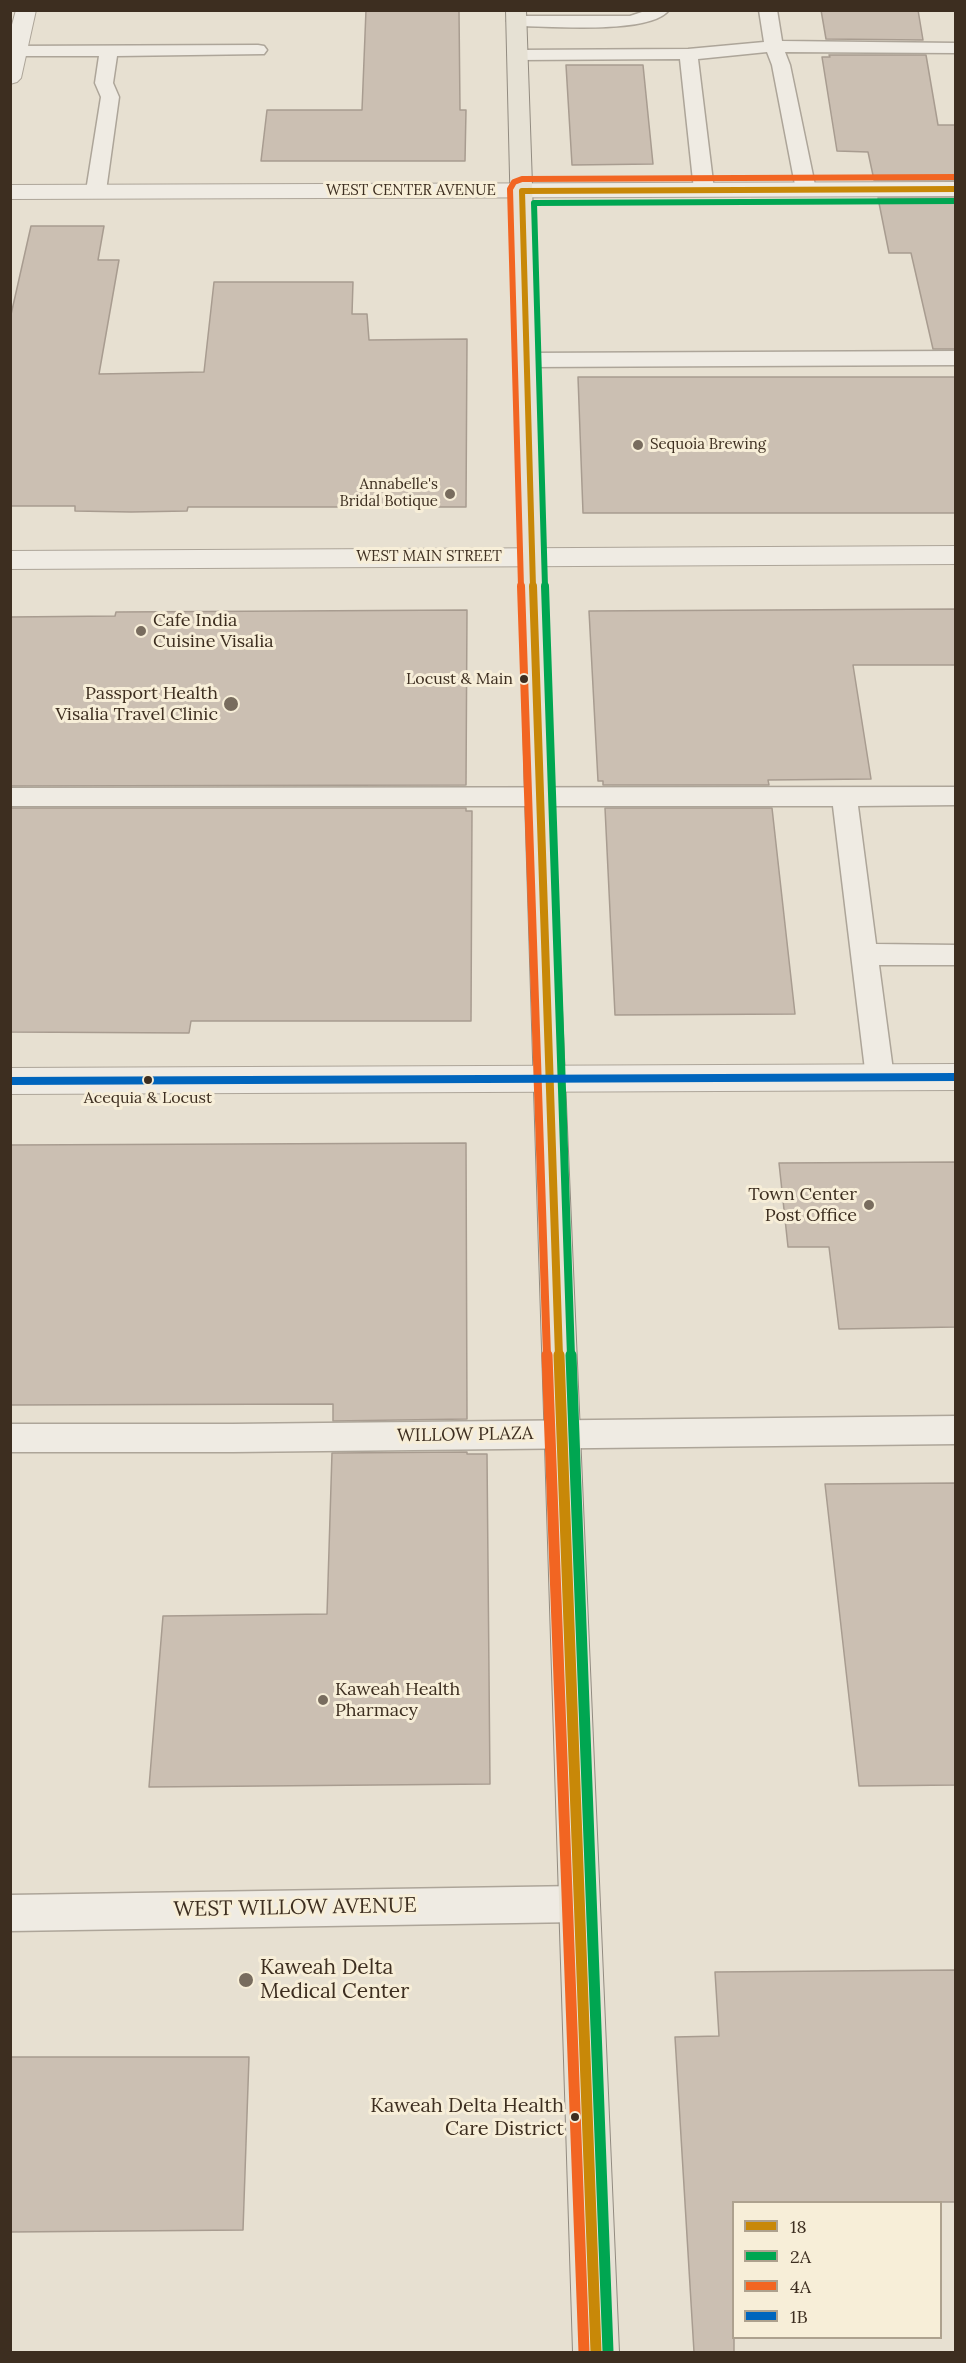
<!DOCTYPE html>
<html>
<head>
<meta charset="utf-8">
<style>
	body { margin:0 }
	#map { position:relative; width:966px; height:2363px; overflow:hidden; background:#e7e0d1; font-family:Lora,serif }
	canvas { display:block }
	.frame { position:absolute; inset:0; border:12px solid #3d2e20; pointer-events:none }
	.legend { position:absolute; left:732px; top:2201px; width:210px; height:138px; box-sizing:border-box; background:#f7eed8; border:2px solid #ada18e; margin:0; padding:8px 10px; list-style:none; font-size:18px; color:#3d2e20 }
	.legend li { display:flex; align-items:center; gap:12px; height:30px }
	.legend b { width:30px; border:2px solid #ada18e }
</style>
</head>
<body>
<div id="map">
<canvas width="966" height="2363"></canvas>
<div class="frame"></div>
<ul class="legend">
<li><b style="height:8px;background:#c88808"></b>18</li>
<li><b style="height:8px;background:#00a651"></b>2A</li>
<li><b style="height:8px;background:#f26522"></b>4A</li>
<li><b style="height:8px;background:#0065bd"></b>1B</li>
</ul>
</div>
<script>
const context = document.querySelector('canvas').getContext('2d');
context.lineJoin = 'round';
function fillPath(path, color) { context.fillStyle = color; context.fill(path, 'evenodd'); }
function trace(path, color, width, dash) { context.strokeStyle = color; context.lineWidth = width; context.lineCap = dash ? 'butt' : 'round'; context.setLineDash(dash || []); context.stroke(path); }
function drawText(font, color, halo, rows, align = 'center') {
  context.font = font + ' Lora,serif'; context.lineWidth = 6; context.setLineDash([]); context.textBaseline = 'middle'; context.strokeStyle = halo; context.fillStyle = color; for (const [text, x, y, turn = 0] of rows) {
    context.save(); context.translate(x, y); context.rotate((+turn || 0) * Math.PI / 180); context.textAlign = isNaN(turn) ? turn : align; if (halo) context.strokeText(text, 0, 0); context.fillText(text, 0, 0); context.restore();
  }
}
const building = new Path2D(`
	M 366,10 L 459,10 L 460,110 L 466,110 L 465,161 L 261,161 L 267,110 L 362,110 Z
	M 821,10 L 918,10 L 923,40 L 826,39 Z
	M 829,55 L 926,55 L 938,125 L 956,125 L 956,180 L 874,180 L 868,152 L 837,151 L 822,57 L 830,57 Z
	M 566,65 L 643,65 L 653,164 L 572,165 Z
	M 878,198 L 956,198 L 956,349 L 933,349 L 911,253 L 889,253 Z
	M 31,226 L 104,226 L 98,260 L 119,260 L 99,374 L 204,372 L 214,282 L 353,282 L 352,314 L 367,314 L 369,340 L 467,339 L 466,507 L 188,507 L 187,511 L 131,512 L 75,511 L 75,506 L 10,506 L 10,319 Z
	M 578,377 L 956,377 L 956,513 L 583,513 Z
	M 956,609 L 956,665 L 853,665 L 871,779 L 768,780 L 769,785 L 603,785 L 603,781 L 598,781 L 589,611 Z
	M 467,610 L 466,785 L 10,786 L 10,617 L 115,616 L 116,612 Z
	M 10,808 L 466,808 L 466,811 L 472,811 L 471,1021 L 191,1021 L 189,1033 L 10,1032 Z
	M 605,808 L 772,808 L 795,1014 L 615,1015 Z
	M 466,1143 L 467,1419 L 333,1421 L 333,1404 L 10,1405 L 10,1145 Z
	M 956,1162 L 956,1327 L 839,1329 L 829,1247 L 788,1247 L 779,1163 Z
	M 467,1452 L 467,1454 L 487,1454 L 490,1784 L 149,1787 L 163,1616 L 327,1614 L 332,1453 Z
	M 956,1483 L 956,1785 L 859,1786 L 825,1484 Z
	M 956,1970 L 956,2202 L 734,2202 L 734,2352 L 694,2352 L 675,2037 L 719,2036 L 715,1972 Z
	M 10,2057 L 249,2057 L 243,2230 L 10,2232 Z`);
const service = new Path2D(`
	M 648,10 L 669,10 C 650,35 548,26 516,26 L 510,25 L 507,21 L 510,17 L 516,16 L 630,16 Z
	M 759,10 L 777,10 L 782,41 L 956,43 L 956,53 L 785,52 L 790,65 L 816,190 L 813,194 L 799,194 L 796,190 L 772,65 L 767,52 L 698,59 L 714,190 L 711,194 L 697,194 L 694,190 L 680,59 L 517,60 L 511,59 L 508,55 L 511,51 L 517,50 L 688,49 L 764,42 Z
	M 258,45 L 264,46 L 267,50 L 264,54 L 117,56 L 113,83 L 119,97 L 106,191 L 103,195 L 89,195 L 86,191 L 101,97 L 95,83 L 99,56 L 10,56 L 10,46 Z
	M 956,351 L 956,365 L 528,367 L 521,365 L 518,360 L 521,355 L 528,353 Z
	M 956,787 L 956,805 L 858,806 L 876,944 L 956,945 L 956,965 L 879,965 L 894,1078 L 890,1086 L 880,1089 L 870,1086 L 866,1078 L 833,806 L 10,806 L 10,788 Z
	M 956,1416 L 956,1444 L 233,1452 L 10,1452 L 10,1424 L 233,1424 Z
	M 579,1886 L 591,1892 L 597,1904 L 591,1916 L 579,1922 L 10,1931 L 10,1895 Z`);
const minor = new Path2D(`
	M 16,10 L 36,10 L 21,78 L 17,82 L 10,84 L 10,32 Z
	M 956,1064 L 956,1090 L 10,1094 L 10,1068 Z`);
const tertiary = new Path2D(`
	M 956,182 L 956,196 L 10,199 L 10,185 Z
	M 956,546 L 956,564 L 10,569 L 10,551 Z`);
const primary = new Path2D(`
	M 506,10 L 526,10 L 553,798 L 619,2352 L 573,2352 L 525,798 Z`);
const bus1Far2 = new Path2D(`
	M 533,587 L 522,191 L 956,189`);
const bus1Far1 = new Path2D(`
	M 533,586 L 559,1356`);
const bus1 = new Path2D(`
	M 559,1355 L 596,2352`);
const bus2Far2 = new Path2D(`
	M 545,587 L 534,203 L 956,201`);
const bus2Far1 = new Path2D(`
	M 545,586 L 571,1356`);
const bus2 = new Path2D(`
	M 571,1355 L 608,2352`);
const bus3Far2 = new Path2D(`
	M 521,587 L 510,189 L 514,182 L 522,179 L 956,177`);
const bus3Far1 = new Path2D(`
	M 521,586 L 547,1356`);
const bus3 = new Path2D(`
	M 547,1355 L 584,2352`);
const bus4 = new Path2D(`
	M 10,1081 L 956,1077`);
const markers = [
	[638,445,6,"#786c5e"],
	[450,494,6,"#786c5e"],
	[141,631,6,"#786c5e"],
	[524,679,5,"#3d2e20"],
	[231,704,8,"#786c5e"],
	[148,1080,5,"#3d2e20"],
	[869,1205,6,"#786c5e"],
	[323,1700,6,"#786c5e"],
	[246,1980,8,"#786c5e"],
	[575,2117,5,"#3d2e20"]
];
const farStreetnames = [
	["WEST CENTER AVENUE",411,191],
	["WEST MAIN STREET",429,557]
];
const farPoinames = [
	["Sequoia Brewing",650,445],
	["Annabelle's",438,485,"right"],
	["Bridal Botique",438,502,"right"]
];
const busNames = [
	["Locust & Main",513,679],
	["Acequia & Locust",148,1098,"center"]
];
const poiNames = [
	["Cafe India",153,621],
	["Cuisine Visalia",153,642],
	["Passport Health",218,694,"right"],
	["Visalia Travel Clinic",218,715,"right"],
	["Town Center",857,1195,"right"],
	["Post Office",857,1216,"right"],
	["Kaweah Health",335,1690],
	["Pharmacy",335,1711]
];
const streetNames = [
	["WILLOW PLAZA",465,1435,-1]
];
const nearBusnames = [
	["Kaweah Delta Health",564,2106],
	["Care District",564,2129]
];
const nearStreetnames = [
	["WEST WILLOW AVENUE",295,1908,-1]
];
const nearPoinames = [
	["Kaweah Delta",260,1968],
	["Medical Center",260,1992]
];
fillPath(building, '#cbbfb2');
trace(building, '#a89c90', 1.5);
trace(service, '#ada599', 3);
trace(minor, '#ada599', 2);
trace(tertiary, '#ada599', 2);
trace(primary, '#928b80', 2);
fillPath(service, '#efebe3');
fillPath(minor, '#efebe3');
fillPath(tertiary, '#efebe3');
fillPath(primary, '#e6e1d4');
trace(bus1Far2, '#c88808', 6);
trace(bus1Far1, '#c88808', 8);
trace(bus1, '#c88808', 11);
trace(bus2Far2, '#00a651', 6);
trace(bus2Far1, '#00a651', 8);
trace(bus2, '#00a651', 11);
trace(bus3Far2, '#f26522', 6);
trace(bus3Far1, '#f26522', 8);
trace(bus3, '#f26522', 11);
trace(bus4, '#0065bd', 8);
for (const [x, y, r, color] of markers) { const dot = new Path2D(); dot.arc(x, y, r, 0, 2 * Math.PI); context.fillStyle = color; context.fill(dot); trace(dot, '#f7eed8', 2); }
drawText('15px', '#3d2e20', '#f7eed8', farStreetnames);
drawText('15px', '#3d2e20', '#f7eed8', farPoinames, 'left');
drawText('16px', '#3d2e20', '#f7eed8', busNames, 'right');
drawText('18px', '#3d2e20', '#f7eed8', poiNames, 'left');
drawText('18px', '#3d2e20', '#f7eed8', streetNames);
drawText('20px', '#3d2e20', '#f7eed8', nearBusnames, 'right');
drawText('21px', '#3d2e20', '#f7eed8', nearStreetnames);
drawText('21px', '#3d2e20', '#f7eed8', nearPoinames, 'left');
</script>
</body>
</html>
